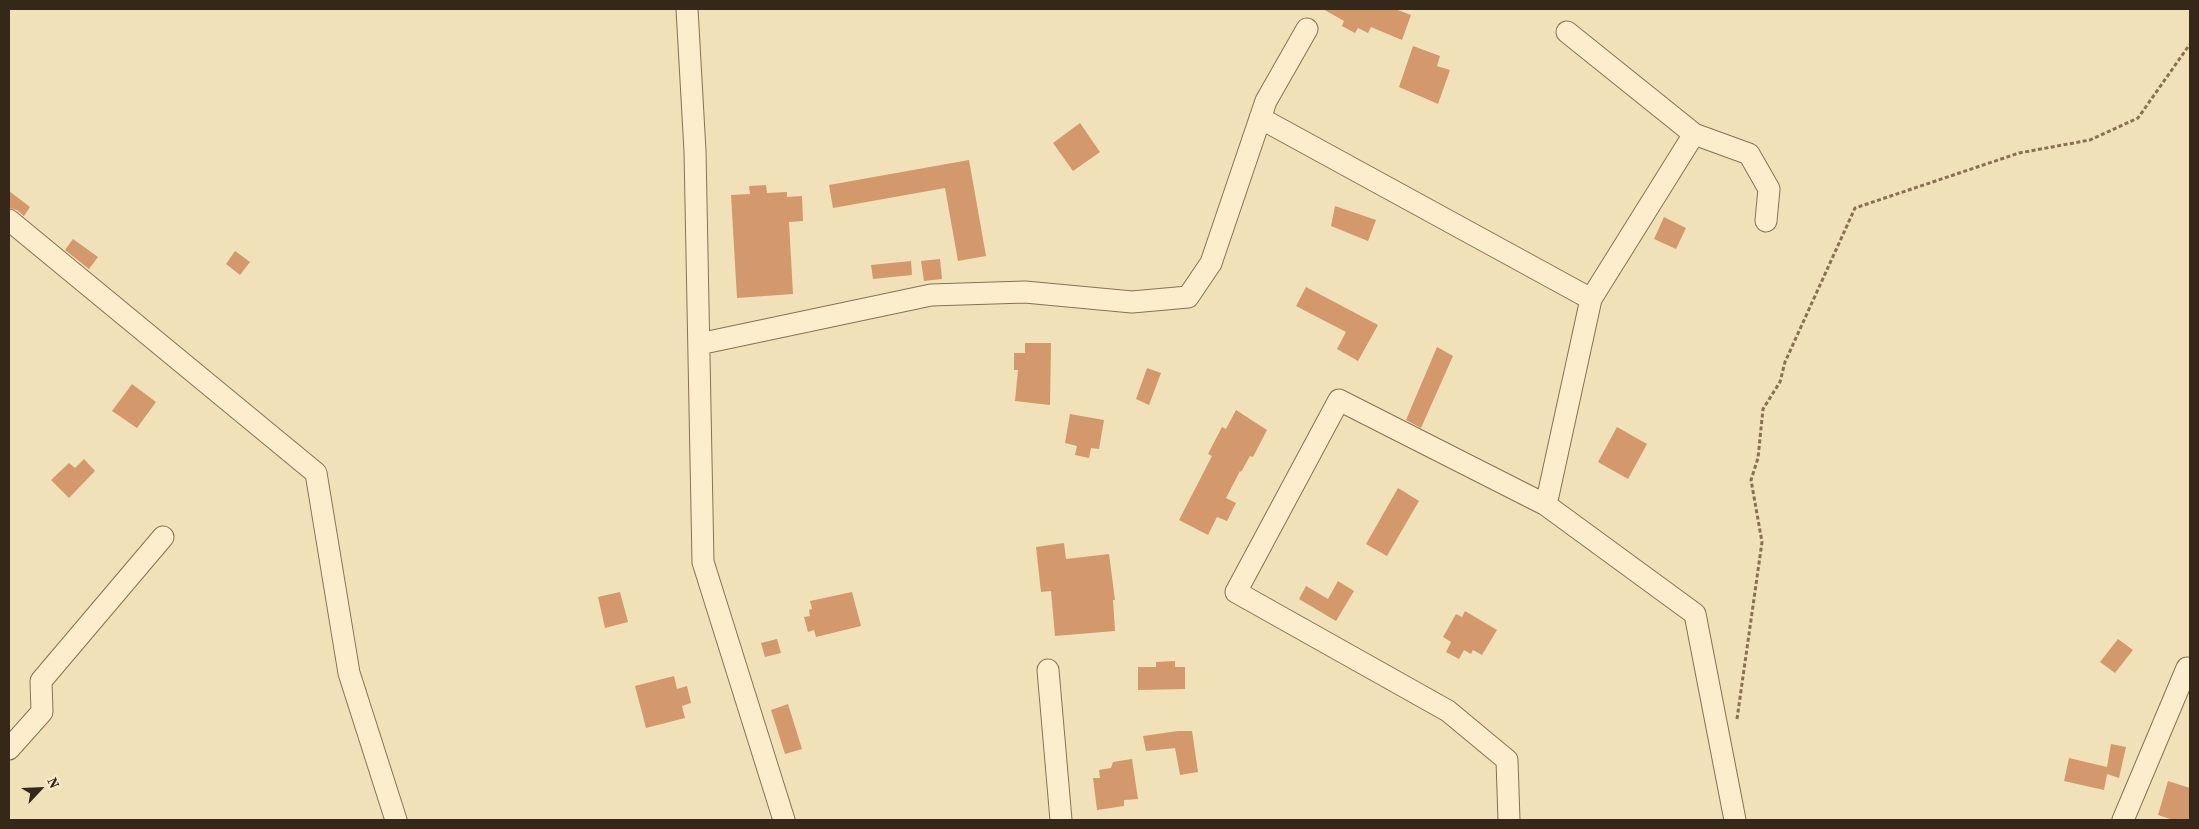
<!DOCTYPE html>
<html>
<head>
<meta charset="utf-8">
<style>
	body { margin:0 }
	#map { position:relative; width:2199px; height:829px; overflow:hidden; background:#f1e1b9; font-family:"Source Serif 4",serif }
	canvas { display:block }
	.frame { position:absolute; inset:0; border:10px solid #362819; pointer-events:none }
	.north { position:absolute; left:15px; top:764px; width:50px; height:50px; -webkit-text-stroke:4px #f8ebc9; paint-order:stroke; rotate:65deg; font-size:14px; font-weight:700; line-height:20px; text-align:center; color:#362819 }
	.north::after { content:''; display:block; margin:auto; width:18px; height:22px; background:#362819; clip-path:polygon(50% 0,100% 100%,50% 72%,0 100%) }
</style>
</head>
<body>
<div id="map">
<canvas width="2199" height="829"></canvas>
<div class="frame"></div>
<div class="north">N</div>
</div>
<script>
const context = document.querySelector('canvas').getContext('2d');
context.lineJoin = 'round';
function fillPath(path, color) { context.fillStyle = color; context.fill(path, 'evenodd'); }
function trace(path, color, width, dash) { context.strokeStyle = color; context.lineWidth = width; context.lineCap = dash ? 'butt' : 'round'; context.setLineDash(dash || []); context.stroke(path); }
const building = new Path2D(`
	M 1323,9 L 1395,9 L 1411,15 L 1402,40 L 1371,27 L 1368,33 L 1358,28 L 1355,33 L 1342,26 L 1344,21 Z
	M 1413,46 L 1440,56 L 1437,66 L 1450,70 L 1438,104 L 1399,87 Z
	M 1080,123 L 1100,152 L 1073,171 L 1053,143 Z
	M 969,160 L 986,256 L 958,261 L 945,188 L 833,208 L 829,185 Z
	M 766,185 L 767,193 L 787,192 L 787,197 L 802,196 L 803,221 L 789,222 L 793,294 L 737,298 L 731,195 L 750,194 L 749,186 Z
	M 9,191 L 30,207 L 24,216 L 17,210 L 9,208 Z
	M 1335,206 L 1376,220 L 1368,241 L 1331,226 Z
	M 1664,217 L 1686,228 L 1676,249 L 1654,239 Z
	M 73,239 L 98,257 L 89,269 L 65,250 Z
	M 235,251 L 250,262 L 240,275 L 226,264 Z
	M 940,259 L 942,279 L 924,281 L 921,261 Z
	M 911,261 L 912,275 L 873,279 L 871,265 Z
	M 1306,287 L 1378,325 L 1358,361 L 1337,349 L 1346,332 L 1296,306 Z
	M 1025,343 L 1051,343 L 1050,405 L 1015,401 L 1018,370 L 1014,370 L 1014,353 L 1025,353 Z
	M 1437,347 L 1453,356 L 1421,428 L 1406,420 Z
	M 1147,368 L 1161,373 L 1149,405 L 1136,399 Z
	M 132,384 L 156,402 L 137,428 L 112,411 Z
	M 1236,410 L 1267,430 L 1253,457 L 1250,456 L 1241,472 L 1240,471 L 1226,498 L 1236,503 L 1227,521 L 1217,517 L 1208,535 L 1179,520 L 1212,456 L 1208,454 L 1222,427 L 1226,429 Z
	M 1070,414 L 1104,420 L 1099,449 L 1091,448 L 1089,458 L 1075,455 L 1077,446 L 1065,443 Z
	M 1617,427 L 1647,444 L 1628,479 L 1598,462 Z
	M 84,459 L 95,471 L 69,498 L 51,480 L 69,463 L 75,468 Z
	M 1398,488 L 1419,501 L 1387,556 L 1366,544 Z
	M 1064,543 L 1066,559 L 1109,554 L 1115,600 L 1113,600 L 1115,631 L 1055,636 L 1051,591 L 1041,592 L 1036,547 Z
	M 1338,581 L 1354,591 L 1336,621 L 1299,599 L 1306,586 L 1328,599 Z
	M 620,592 L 628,622 L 605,628 L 598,597 Z
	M 852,592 L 861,626 L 816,637 L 814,630 L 808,632 L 804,617 L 810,616 L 809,610 L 812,609 L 810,601 Z
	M 1465,611 L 1497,630 L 1482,655 L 1473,650 L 1471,654 L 1464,650 L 1459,659 L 1446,652 L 1451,642 L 1443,637 L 1456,614 L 1462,617 Z
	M 777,639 L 781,653 L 765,657 L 761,643 Z
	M 2118,639 L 2133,650 L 2115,673 L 2100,662 Z
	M 1175,661 L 1175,667 L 1185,667 L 1185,689 L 1138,690 L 1138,667 L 1156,667 L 1156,662 Z
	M 674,676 L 677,689 L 687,686 L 691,703 L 682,706 L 685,718 L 646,728 L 635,686 Z
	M 788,704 L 802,749 L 785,754 L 771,710 Z
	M 1178,731 L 1192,731 L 1198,772 L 1180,775 L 1175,748 L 1146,751 L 1143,736 Z
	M 2111,744 L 2126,747 L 2119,778 L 2107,774 L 2104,790 L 2064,781 L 2069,758 L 2107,767 Z
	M 1132,759 L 1138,799 L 1124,800 L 1124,806 L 1097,810 L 1093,778 L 1100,778 L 1099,770 L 1111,768 L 1113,762 Z
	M 2168,781 L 2190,788 L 2190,820 L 2173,820 L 2158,815 Z`);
const path = new Path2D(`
	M 1737,719 L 1762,542 L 1751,480 L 1758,458 L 1763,409 L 1780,382 L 1785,362 L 1855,208 L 2019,153 L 2090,140 L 2138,118 L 2190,44`);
const minor = new Path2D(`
	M 687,9 L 695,151 L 703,562 L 784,820
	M 1567,32 L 1694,134 L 1749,154 L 1769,189 L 1766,221
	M 1260,118 L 1591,299
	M 9,220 L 316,473 L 349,673 L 396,820
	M 699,344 L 931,295 L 1025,292 L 1132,302 L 1188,297 L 1211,263 L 1266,101 L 1307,29
	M 1546,505 L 1591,299 L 1694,134
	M 1048,670 L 1061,820
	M 9,749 L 42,712 L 41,681 L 163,537
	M 1509,820 L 1507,760 L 1448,711 L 1236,592 L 1339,400 L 1546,505 L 1695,614 L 1735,820
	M 2123,820 L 2187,668`);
fillPath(building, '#d3986b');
trace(minor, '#897053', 23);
trace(path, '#897053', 3, [4, 2.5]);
trace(minor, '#fceecd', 21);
</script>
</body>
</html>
